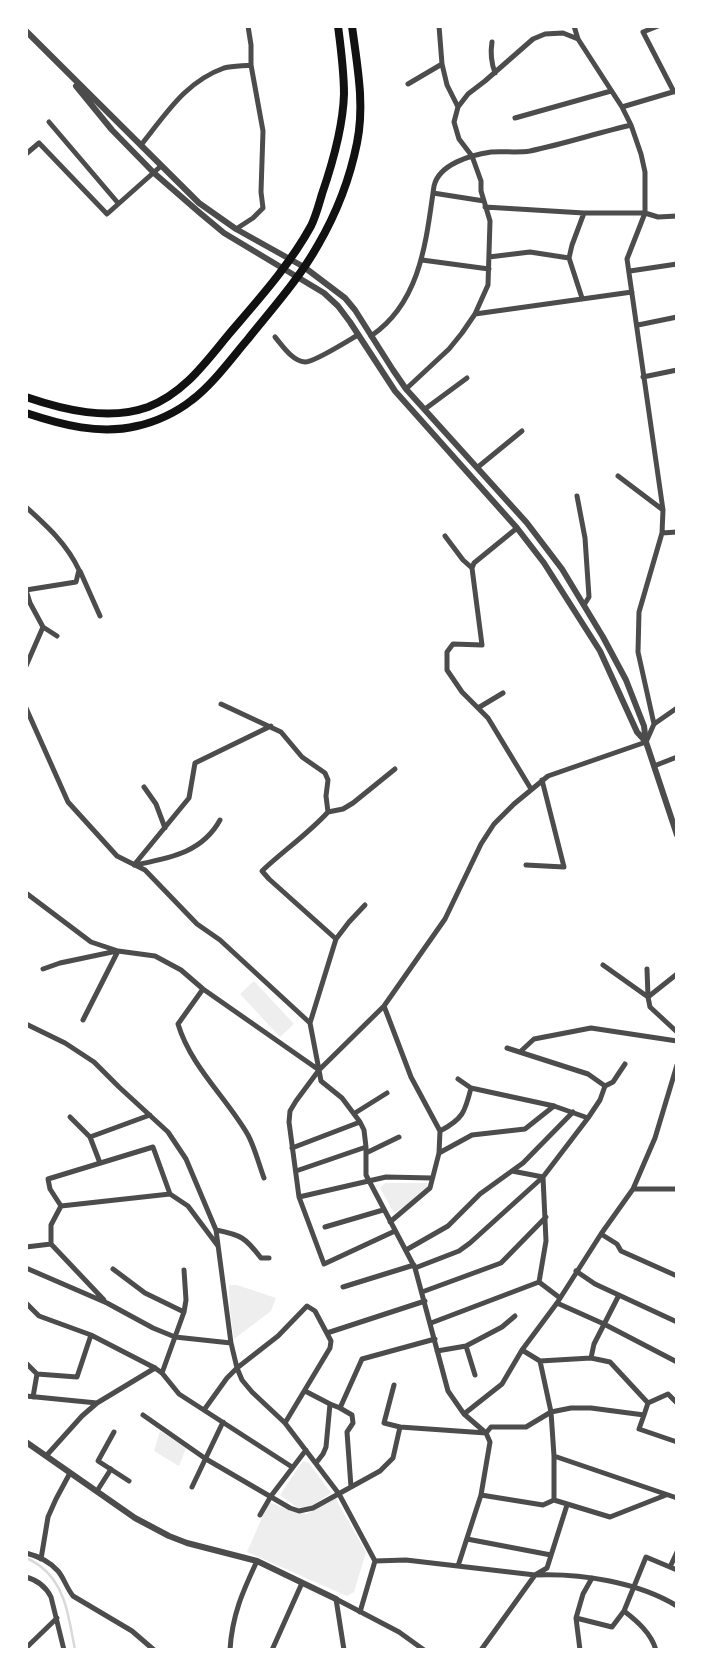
<!DOCTYPE html>
<html>
<head>
<meta charset="utf-8">
<style>
	body { margin:0 }
	#map { position:relative; width:703px; height:1676px; overflow:hidden; background:#fff; font-family:Overpass,sans-serif }
	canvas { display:block }
	.frame { position:absolute; inset:0; border:28px solid #fff; pointer-events:none }
</style>
</head>
<body>
<div id="map">
<canvas width="703" height="1676"></canvas>
<div class="frame"></div>
</div>
<script>
const context = document.querySelector('canvas').getContext('2d');
context.lineJoin = 'round';
function fillPath(path, color) { context.fillStyle = color; context.fill(path, 'evenodd'); }
function trace(path, color, width, dash) { context.strokeStyle = color; context.lineWidth = width; context.lineCap = dash ? 'butt' : 'round'; context.setLineDash(dash || []); context.stroke(path); }
const green = new Path2D(`
	M 254,981 L 294,1024 L 280,1037 L 240,994 Z
	M 385,1183 L 427,1183 L 428,1187 L 412,1201 L 394,1213 L 380,1188 Z
	M 229,1285 L 237,1285 L 276,1298 L 271,1311 L 234,1339 L 230,1311 Z
	M 160,1431 L 186,1448 L 179,1466 L 154,1451 Z
	M 303,1461 L 309,1463 L 331,1493 L 312,1506 L 298,1508 L 280,1495 Z
	M 335,1498 L 366,1552 L 354,1592 L 347,1596 L 247,1552 L 269,1502 L 291,1511 L 307,1514 Z`);
const stream = new Path2D(`
	M 26,1558 C 32,1560 35,1563 40,1566 C 66,1585 69,1619 75,1650`);
const minor = new Path2D(`
	M 574,26 L 578,39 L 622,107 L 631,125 L 641,154 L 645,172 L 645,213 L 627,259 L 663,510 L 662,533 L 639,612 L 638,652 L 654,724
	M 658,26 L 643,32 L 674,92
	M 492,42 C 490,54 491,62 495,73
	M 408,84 L 442,64
	M 458,107 L 468,94 L 485,81 L 533,39 L 545,34 L 563,33 L 578,39
	M 622,107 L 676,91
	M 515,118 L 611,91
	M 49,122 L 118,203
	M 141,145 C 166,114 185,82 224,68 C 233,66 243,66 251,65
	M 26,154 L 39,143 L 107,214 L 161,166
	M 433,193 L 484,201
	M 485,207 L 584,213 L 645,213 L 658,217 L 677,216
	M 236,229 L 253,218 L 263,208 L 261,192 L 263,131 L 251,65 L 251,45 L 248,26
	M 489,257 L 530,252 L 569,258
	M 422,260 L 489,269
	M 630,271 L 677,264
	M 582,298 L 569,258 L 572,245 L 584,213
	M 475,314 L 632,292
	M 638,325 L 677,317
	M 371,336 C 421,302 426,241 434,186 C 439,164 471,155 491,152 C 504,151 517,153 530,151 C 564,144 597,133 631,125
	M 275,337 C 282,345 292,361 305,362 C 315,362 347,341 358,335
	M 643,377 L 677,370
	M 406,389 L 449,349 L 462,333 L 475,314 L 488,285 L 490,221 L 481,191 L 481,181 L 472,156 L 459,139 L 454,122 L 458,107 L 447,85 L 442,64 L 439,26
	M 425,409 L 467,378
	M 478,467 L 522,431
	M 618,476 L 663,510
	M 577,496 L 585,538 L 589,597 L 584,605
	M 26,507 C 47,526 67,544 79,570 L 76,582 L 26,590 L 30,603 L 43,627 L 26,666
	M 517,528 L 474,563 L 472,568 L 482,645 L 453,644 L 447,652 L 447,670 L 462,692 L 488,718 L 531,789
	M 662,533 L 677,532
	M 445,536 L 463,560 L 472,568
	M 80,571 L 100,616
	M 43,627 L 57,636
	M 221,704 L 281,732 L 302,757 L 325,773 L 328,780 L 326,796 L 328,812 L 343,809 L 353,803 L 395,769
	M 26,708 L 68,802 L 117,856 L 145,870 L 197,924 L 220,940 L 310,1023
	M 478,708 L 503,693
	M 654,766 L 677,757
	M 144,787 L 156,804 L 165,828
	M 328,812 C 308,834 283,851 262,871 L 269,879 L 336,939
	M 134,865 L 189,798 L 195,763 L 271,726
	M 135,865 C 169,858 202,853 220,820
	M 526,865 L 564,867 L 542,780
	M 26,893 L 91,942 L 118,951 L 155,956 L 181,970 L 203,989 L 319,1070 L 321,1081 L 342,1098 L 360,1122 L 364,1130 L 366,1147 L 366,1175 L 415,1268 L 448,1391 L 464,1414 L 486,1433 L 490,1442 L 481,1495 L 458,1566
	M 603,965 L 648,997 L 650,1007 L 677,1032
	M 43,969 L 60,963 L 117,951
	M 647,969 L 648,997
	M 203,989 L 178,1024 C 191,1067 226,1097 248,1135 C 255,1148 259,1165 264,1178
	M 648,997 L 677,974
	M 384,1006 L 411,1077 L 440,1131 L 439,1153 L 430,1188 L 390,1222
	M 83,1020 L 118,951
	M 26,1024 L 65,1043 L 94,1062 L 119,1087 L 168,1132 L 186,1159 L 216,1230 L 231,1343 L 237,1368 L 242,1380 L 252,1392 L 285,1423 L 339,1494 L 375,1561 L 360,1612
	M 507,1048 L 588,1074 L 605,1086
	M 520,1052 L 534,1039 L 591,1028 L 677,1041
	M 319,1070 L 310,1023 L 336,939 L 349,922 L 365,905
	M 458,1079 L 471,1088 L 554,1106 L 588,1118
	M 605,1086 L 613,1082 L 625,1064
	M 355,1113 L 387,1093
	M 70,1117 L 90,1137 L 100,1163
	M 440,1131 C 463,1119 465,1112 471,1088
	M 90,1137 L 150,1115
	M 292,1148 L 360,1122
	M 366,1153 L 399,1137
	M 439,1153 L 472,1135 L 525,1129 L 554,1106
	M 296,1171 L 366,1147
	M 512,1171 L 543,1177 L 546,1241 L 539,1282 L 560,1298
	M 633,1189 L 677,1189
	M 299,1197 L 386,1177 L 432,1178
	M 61,1206 L 50,1189 L 48,1179 L 153,1147 L 170,1194 L 188,1206 L 218,1246
	M 61,1206 L 51,1225 L 51,1244 L 104,1300
	M 61,1206 L 170,1194
	M 325,1227 L 383,1210
	M 216,1230 C 241,1235 245,1237 261,1258 L 269,1258
	M 395,1231 L 324,1264 L 299,1197 L 289,1122 L 290,1111 L 296,1101 L 319,1070 L 384,1006 L 445,919 L 481,844 L 494,824 L 514,804 L 548,776 L 646,742 L 654,724 L 677,708
	M 601,1234 L 617,1244 L 621,1251 L 677,1276
	M 26,1247 L 51,1244
	M 406,1250 L 448,1226 L 480,1194 L 523,1163 L 573,1112
	M 26,1268 L 107,1303 L 153,1328 L 175,1337 L 231,1343
	M 415,1268 L 459,1251 L 470,1243 L 543,1177 L 588,1118 L 600,1100 L 605,1086
	M 113,1269 L 145,1293 L 184,1312
	M 576,1271 L 595,1284 L 677,1322
	M 343,1287 L 414,1265
	M 422,1292 L 501,1263 L 546,1217
	M 26,1303 L 39,1316 L 91,1335 L 155,1368 L 162,1373 L 179,1394 L 292,1467
	M 557,1303 L 604,1324 L 677,1362
	M 431,1323 L 539,1282
	M 327,1333 L 425,1301
	M 466,1346 L 475,1375
	M 522,1350 L 540,1361 L 591,1358 L 610,1362 L 648,1403
	M 437,1351 L 466,1346 L 502,1327 L 515,1316
	M 591,1358 L 594,1344 L 619,1295
	M 540,1361 L 551,1412 L 554,1456 L 554,1500
	M 26,1363 L 37,1374
	M 162,1373 L 184,1312 L 186,1300 L 184,1270
	M 37,1374 L 77,1377 L 91,1335
	M 394,1385 L 384,1423 L 400,1427
	M 305,1391 L 330,1404
	M 26,1396 L 97,1403
	M 33,1397 L 37,1374
	M 340,1408 L 352,1415 L 353,1423 L 347,1432 L 351,1487
	M 204,1410 L 227,1378 L 237,1368 L 278,1336 L 307,1306 L 315,1311 L 331,1341 L 330,1348 L 285,1423
	M 464,1414 L 502,1384 L 522,1350 L 557,1303 L 601,1234 L 633,1189 L 655,1138 L 677,1065
	M 143,1415 L 206,1459 L 290,1508 L 299,1511 L 313,1508 L 380,1471 L 393,1458 L 400,1427 L 486,1433 L 491,1427 L 526,1427 L 551,1412 L 571,1408 L 591,1408 L 644,1415 L 648,1403 L 668,1394 L 677,1403
	M 644,1415 L 639,1429 L 677,1442
	M 114,1432 L 98,1461 L 129,1481
	M 46,1456 L 82,1416 L 97,1403 L 155,1368
	M 554,1456 L 677,1498
	M 316,1463 L 323,1454 L 326,1447 L 330,1404 L 340,1408 L 362,1359 L 435,1339
	M 192,1487 L 223,1422
	M 97,1491 L 111,1469
	M 481,1495 L 543,1505 L 554,1500 L 610,1517 L 666,1495
	M 260,1515 L 271,1496 L 306,1450
	M 467,1539 L 551,1555
	M 26,1553 C 38,1556 50,1562 58,1571 C 64,1578 66,1587 73,1596 L 132,1631 L 154,1650
	M 41,1559 L 48,1517 L 56,1499 L 70,1473
	M 375,1561 L 406,1560 L 535,1575 C 580,1573 638,1582 677,1606
	M 670,1567 L 677,1552
	M 26,1577 C 37,1580 46,1587 51,1597 L 64,1650
	M 336,1599 L 399,1632 L 424,1650
	M 336,1599 L 344,1650
	M 624,1611 C 637,1621 651,1633 656,1650
	M 576,1618 L 612,1627 L 624,1611 L 646,1557 L 677,1570
	M 26,1648 L 57,1618
	M 230,1650 C 232,1615 243,1591 257,1561
	M 272,1650 L 302,1583
	M 481,1650 L 535,1575 L 547,1568 L 567,1505
	M 580,1650 L 576,1618 L 583,1594 L 592,1578`);
const tertiary = new Path2D(`
	M 26,31 L 199,203 L 236,229 L 304,267 L 345,298 L 355,310 L 393,370 L 406,389 L 527,523 L 562,569 L 603,637 L 626,680 L 644,726 L 646,742 L 677,835
	M 76,86 L 112,130 L 154,173 L 200,213 L 224,233 L 324,293 L 338,306 L 350,322 L 395,391 L 517,528 L 544,563 L 600,651 L 637,732 L 646,742
	M 26,1442 L 135,1518 L 169,1536 L 187,1543 L 257,1561 L 336,1599`);
const primary = new Path2D(`
	M 26,397 C 64,410 109,421 148,407 C 184,393 205,363 229,334 C 258,300 289,266 311,226 C 316,216 319,204 322,194 C 333,162 343,128 344,94 C 344,71 341,49 338,26
	M 26,413 C 62,425 100,435 137,426 C 156,422 177,412 192,400 C 213,384 230,360 248,339 C 272,309 299,279 318,245 C 336,214 350,178 357,143 C 365,104 357,65 352,26`);
fillPath(green, '#eee');
trace(stream, '#d9d9d9', 2.5);
trace(minor, '#4c4c4c', 5);
trace(tertiary, '#4c4c4c', 6);
trace(primary, '#111', 8);
</script>
</body>
</html>
